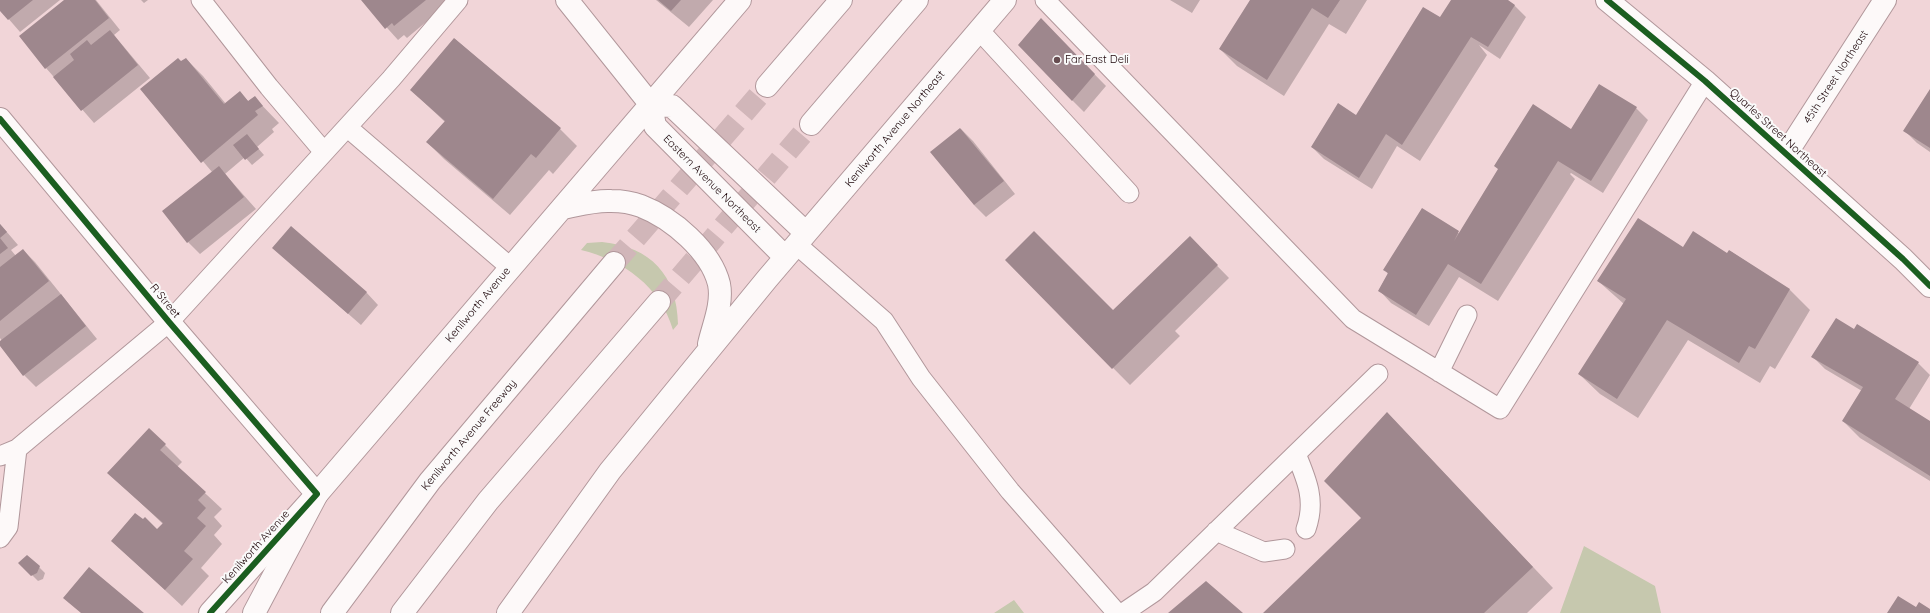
<!DOCTYPE html>
<html>
<head>
<meta charset="utf-8">
<style>
	body { margin:0 }
	canvas { display:block; background:#f1d5d8 }
</style>
</head>
<body>
<canvas width="1930" height="613"></canvas>
<script>
const context = document.querySelector('canvas').getContext('2d');
context.lineJoin = 'round';
function fillPath(path, color) { context.fillStyle = color; context.fill(path, 'evenodd'); }
function trace(path, color, width, dash) { context.strokeStyle = color; context.lineWidth = width; context.lineCap = dash ? 'butt' : 'round'; context.setLineDash(dash || []); context.stroke(path); }
function drawText(font, color, halo, rows, align = 'center') {
  context.font = font + ' Quicksand,sans-serif'; context.lineWidth = 4; context.setLineDash([]); context.textBaseline = 'middle'; context.strokeStyle = halo; context.fillStyle = color; for (const [text, x, y, turn = 0] of rows) {
    context.save(); context.translate(x, y); context.rotate((+turn || 0) * Math.PI / 180); context.textAlign = isNaN(turn) ? turn : align; if (halo) context.strokeText(text, 0, 0); context.fillText(text, 0, 0); context.restore();
  }
}
const green = new Path2D(`
	M 602,242 C 651,247 677,275 678,324 L 673,330 C 661,287 623,260 581,250 L 587,243 Z
	M 1584,546 L 1655,586 L 1661,613 L 1560,613 Z
	M 1014,600 L 1024,613 L 994,613 Z`);
const shadow = new Path2D(`
	M 0,0 L 60,0 L 20,32 L 0,9 Z
	M 66,0 L 96,0 L 120,30 L 114,35 L 150,78 L 94,123 L 46,68 Z
	M 141,0 L 148,0 L 144,3 Z
	M 362,0 L 446,0 L 443,3 L 445,6 L 407,38 L 404,35 L 398,40 Z
	M 656,0 L 713,0 L 689,27 Z
	M 1170,0 L 1200,0 L 1192,13 Z
	M 1251,0 L 1367,0 L 1346,34 L 1329,24 L 1284,96 L 1237,66 L 1220,49 Z
	M 1452,0 L 1506,0 L 1514,5 L 1526,17 L 1500,59 L 1479,45 L 1487,55 L 1420,161 L 1397,146 L 1372,189 L 1324,159 L 1312,147 L 1361,119 L 1445,22 Z
	M 1053,32 L 1106,86 L 1084,112 L 1072,100 Z
	M 455,39 L 560,129 L 577,146 L 553,174 L 549,170 L 510,215 L 444,159 L 427,142 L 445,122 L 411,90 Z
	M 186,59 L 203,76 L 226,104 L 240,92 L 249,102 L 254,97 L 279,123 L 272,129 L 274,132 L 257,147 L 264,155 L 252,165 L 245,157 L 225,174 L 256,209 L 200,254 L 188,242 L 212,172 L 142,89 Z
	M 1930,91 L 1930,152 L 1917,143 L 1905,131 Z
	M 1636,108 L 1648,120 L 1603,193 L 1571,173 L 1570,174 L 1575,179 L 1498,301 L 1459,277 L 1429,326 L 1391,303 L 1379,290 L 1388,274 L 1385,270 L 1422,209 L 1460,234 L 1571,130 Z
	M 961,129 L 973,141 L 1015,194 L 986,217 L 974,205 Z
	M 0,224 L 18,245 L 11,250 L 16,256 L 23,250 L 35,262 L 97,339 L 36,387 L 24,375 L 0,345 L 2,341 L 0,338 Z
	M 1190,238 L 1229,278 L 1175,331 L 1180,336 L 1130,385 L 1006,260 L 1113,312 Z
	M 273,248 L 366,292 L 378,305 L 361,325 Z
	M 1683,248 L 1728,254 L 1730,251 L 1790,290 L 1810,310 L 1775,369 L 1770,366 L 1760,383 L 1688,340 L 1638,418 L 1600,394 L 1579,374 L 1624,304 L 1598,281 Z
	M 1855,330 L 1918,363 L 1930,375 L 1909,409 L 1930,422 L 1930,481 L 1860,438 L 1843,421 L 1862,391 L 1825,369 L 1813,357 Z
	M 1387,413 L 1553,588 L 1527,613 L 1264,613 L 1362,518 Z
	M 149,429 L 182,462 L 177,467 L 222,509 L 214,517 L 222,526 L 214,535 L 222,544 L 201,568 L 209,576 L 182,606 L 112,541 L 157,530 L 163,524 L 109,473 Z
	M 20,563 L 39,567 L 45,573 L 43,579 L 38,581 Z`);
const building = new Path2D(`
	M 0,0 L 33,0 L 8,20 L 0,11 Z
	M 64,0 L 95,0 L 109,18 L 45,69 L 19,36 Z
	M 361,0 L 426,0 L 394,26 L 392,23 L 385,29 Z
	M 658,0 L 681,0 L 671,11 Z
	M 1250,0 L 1340,0 L 1328,18 L 1312,8 L 1267,80 L 1219,49 Z
	M 1451,0 L 1508,0 L 1515,5 L 1488,47 L 1471,37 L 1402,145 L 1386,134 L 1359,178 L 1311,147 L 1338,103 L 1356,115 L 1423,7 L 1440,17 Z
	M 1041,18 L 1095,74 L 1072,101 L 1018,45 Z
	M 110,30 L 138,65 L 81,111 L 53,77 L 74,60 L 70,54 L 87,40 L 91,45 Z
	M 454,38 L 561,128 L 536,158 L 531,154 L 493,199 L 426,142 L 445,121 L 410,90 Z
	M 178,58 L 181,61 L 186,58 L 224,104 L 240,91 L 248,101 L 255,96 L 263,106 L 255,111 L 258,115 L 201,163 L 140,89 Z
	M 1599,84 L 1637,107 L 1591,181 L 1558,161 L 1481,284 L 1448,264 L 1416,315 L 1378,291 L 1388,273 L 1383,270 L 1422,208 L 1459,231 L 1454,241 L 1498,169 L 1494,166 L 1533,104 L 1571,129 Z
	M 1930,89 L 1930,148 L 1903,131 Z
	M 960,128 L 1004,181 L 974,205 L 930,152 Z
	M 247,134 L 259,149 L 245,160 L 233,145 Z
	M 219,166 L 244,197 L 187,243 L 162,211 Z
	M 1638,218 L 1683,247 L 1693,231 L 1727,253 L 1729,250 L 1790,289 L 1755,349 L 1749,346 L 1739,363 L 1667,320 L 1617,399 L 1578,374 L 1626,299 L 1597,281 Z
	M 0,224 L 7,232 L 0,238 Z
	M 291,226 L 367,292 L 348,314 L 272,248 Z
	M 1034,231 L 1113,310 L 1190,236 L 1218,265 L 1112,369 L 1005,260 Z
	M 0,238 L 8,248 L 0,254 Z
	M 23,249 L 49,281 L 0,321 L 0,267 Z
	M 61,294 L 86,326 L 23,376 L 0,346 L 0,341 Z
	M 1836,318 L 1854,329 L 1857,324 L 1919,362 L 1895,399 L 1930,421 L 1930,476 L 1842,421 L 1863,387 L 1811,357 Z
	M 1387,412 L 1533,567 L 1484,613 L 1263,613 L 1361,518 L 1324,481 Z
	M 149,428 L 166,444 L 160,450 L 206,492 L 198,500 L 206,508 L 197,518 L 206,526 L 184,551 L 193,559 L 165,590 L 111,541 L 135,513 L 143,519 L 145,517 L 157,529 L 163,523 L 107,473 Z
	M 27,555 L 40,566 L 37,573 L 31,576 L 18,563 Z
	M 89,567 L 144,613 L 81,613 L 63,598 Z
	M 1206,581 L 1243,613 L 1168,613 Z
	M 1898,596 L 1916,607 L 1919,602 L 1930,609 L 1930,613 L 1887,613 Z`);
const motorwayTunnel = new Path2D(`
	M 614,263 L 767,86
	M 659,302 L 811,124`);
const service = new Path2D(`
	M 201,0 L 269,87 L 324,152
	M 1045,0 L 1353,319 L 1500,409 L 1705,81
	M 979,30 L 1129,193
	M 347,127 L 510,267
	M 796,244 L 884,321 L 921,378 L 1010,491 L 1117,613
	M 1439,372 L 1467,315
	M 1296,454 C 1307,480 1316,501 1306,529
	M 0,456 L 17,449 L 169,322 L 391,79 L 458,0
	M 1216,531 L 1264,552 L 1285,549
	M 0,538 L 8,527 L 17,449
	M 1123,613 L 1154,592 L 1378,374`);
const minor = new Path2D(`
	M 1607,0 L 1705,81 L 1903,259 L 1930,286
	M 0,119 L 169,322 L 317,494 L 210,613
	M 1786,154 L 1885,0`);
const secondary = new Path2D(`
	M 567,0 L 651,105 L 655,126 L 785,257
	M 651,105 L 672,106 L 806,233
	M 562,208 C 578,205 595,200 611,201 C 620,201 633,203 641,206 C 672,218 711,251 719,284 C 723,304 713,326 709,344
	M 317,494 L 740,0
	M 508,613 L 610,471 L 767,279 L 1005,0`);
const motorway = new Path2D(`
	M 767,86 L 841,0
	M 811,124 L 917,0
	M 254,613 L 317,494
	M 332,613 L 430,481 L 614,263
	M 402,613 L 488,501 L 659,302`);
const cycleway = new Path2D(`
	M 1607,0 L 1705,81 L 1903,259 L 1930,286
	M 0,119 L 169,322 L 317,494 L 210,613`);
const markers = [
	[1057,60,4,"#674d51"]
];
const poiNames = [
	["Far East Deli",1065,60]
];
const streetNames = [
	["45th Street Northeast",1836,77,-57],
	["Kenilworth Avenue Northeast",895,129,-50],
	["Quarles Street Northeast",1778,133,42],
	["Eastern Avenue Northeast",712,184,45],
	["R Street",165,301,50],
	["Kenilworth Avenue",478,305,-50],
	["Kenilworth Avenue Freeway",469,435,-50],
	["Kenilworth Avenue",256,547,-48]
];
fillPath(green, '#c6c8ae');
fillPath(shadow, '#0003');
fillPath(building, '#9e878d');
trace(motorwayTunnel, '#d1b6b9', 22, [22, 11]);
trace(service, '#b1979b', 21);
trace(minor, '#b1979b', 24);
trace(secondary, '#b1979b', 24);
trace(motorway, '#b1979b', 24);
trace(service, '#fdf9f9', 19);
trace(minor, '#fdf9f9', 22);
trace(secondary, '#fdf9f9', 22);
trace(motorway, '#fdf9f9', 22);
trace(cycleway, '#1b5e20', 6);
for (const [x, y, r, color] of markers) { const dot = new Path2D(); dot.arc(x, y, r, 0, 2 * Math.PI); context.fillStyle = color; context.fill(dot); trace(dot, '#fafafa', 1.5); }
drawText('11px', '#1d0408', '#fafafa', poiNames, 'left');
drawText('11px', '#1d0408', '#fafafa', streetNames);
</script>
</body>
</html>
